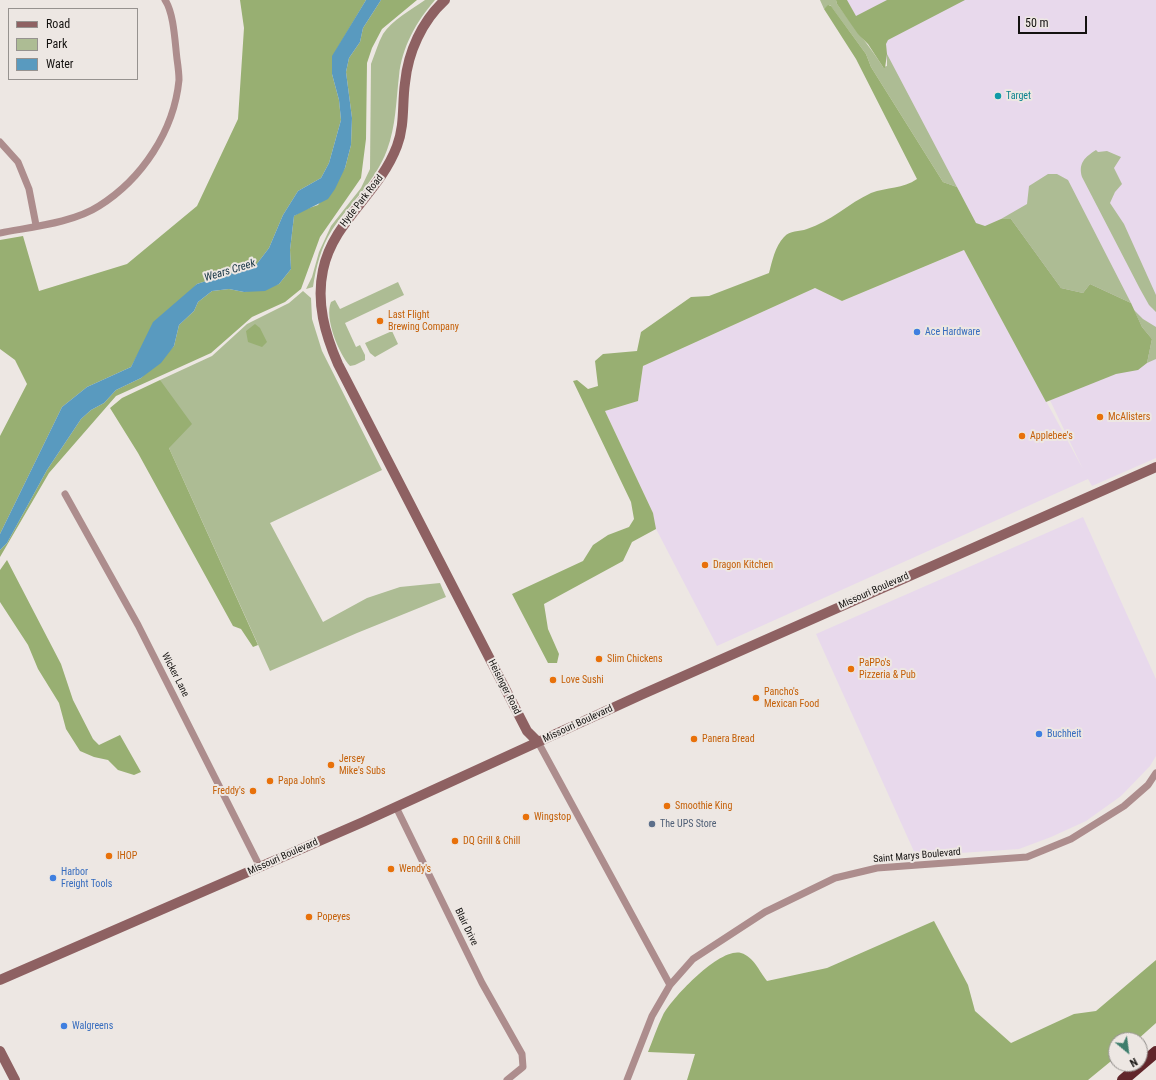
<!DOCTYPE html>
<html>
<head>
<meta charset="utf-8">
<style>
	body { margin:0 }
	#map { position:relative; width:1156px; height:1080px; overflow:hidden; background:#ede7e3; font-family:"Roboto Condensed",sans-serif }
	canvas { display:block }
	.legend { position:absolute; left:8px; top:8px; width:130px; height:72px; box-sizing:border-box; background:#ede7e3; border:1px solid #96928f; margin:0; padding:5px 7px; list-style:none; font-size:12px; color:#141210 }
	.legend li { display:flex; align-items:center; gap:8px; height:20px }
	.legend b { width:20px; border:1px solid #96928f }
	.north { position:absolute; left:1108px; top:1032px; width:40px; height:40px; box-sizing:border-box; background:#ede7e3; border:1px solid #96928f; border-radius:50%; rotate:151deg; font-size:11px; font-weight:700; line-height:16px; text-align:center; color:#141210 }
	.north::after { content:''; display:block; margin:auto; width:14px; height:18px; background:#3e7e6d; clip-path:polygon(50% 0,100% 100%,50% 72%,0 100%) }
	.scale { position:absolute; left:1018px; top:16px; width:69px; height:18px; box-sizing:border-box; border:2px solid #141210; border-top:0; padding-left:5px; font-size:12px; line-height:14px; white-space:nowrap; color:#141210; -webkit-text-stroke:3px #ede7e3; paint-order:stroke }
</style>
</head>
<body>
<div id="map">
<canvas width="1156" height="1080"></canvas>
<ul class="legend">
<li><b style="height:5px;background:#8e6162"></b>Road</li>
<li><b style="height:11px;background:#adbc94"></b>Park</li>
<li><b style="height:11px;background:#599abf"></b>Water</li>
</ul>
<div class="north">N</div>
<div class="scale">50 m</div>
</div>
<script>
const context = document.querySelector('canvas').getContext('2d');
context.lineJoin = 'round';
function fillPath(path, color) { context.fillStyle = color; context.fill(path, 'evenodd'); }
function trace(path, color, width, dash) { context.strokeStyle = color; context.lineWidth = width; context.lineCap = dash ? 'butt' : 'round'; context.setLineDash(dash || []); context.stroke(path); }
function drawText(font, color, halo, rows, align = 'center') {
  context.font = font + ' "Roboto Condensed",sans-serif'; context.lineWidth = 4; context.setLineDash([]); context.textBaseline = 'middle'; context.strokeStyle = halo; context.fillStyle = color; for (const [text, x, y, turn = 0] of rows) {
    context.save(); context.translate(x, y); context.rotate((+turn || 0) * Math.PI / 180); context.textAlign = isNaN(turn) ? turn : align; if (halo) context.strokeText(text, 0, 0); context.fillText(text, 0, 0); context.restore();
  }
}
const commercial = new Path2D(`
	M 842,0 L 908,0 L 857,27 Z
	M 953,0 L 1156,0 L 1156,458 L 1092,486 L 1088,479 L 717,646 L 654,525 L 653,513 L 605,411 L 638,401 L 643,366 L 815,288 L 842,301 L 964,250 L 1083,469 L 877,40 Z
	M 1083,517 L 1156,679 L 1156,756 L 1150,766 L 1121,796 L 1086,821 L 1051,837 L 1019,849 L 916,856 L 816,634 Z`);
const green = new Path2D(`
	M 425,0 L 435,0 C 416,22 402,47 399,76 C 396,101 396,126 387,150 C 375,182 350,203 332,230 C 321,247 316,267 313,287 L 306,289 L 312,277 L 319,252 L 331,226 L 361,188 L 370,169 L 371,64 C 375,54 378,43 383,34 C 392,20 411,10 425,0 Z
	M 820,0 L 836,0 L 837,4 C 852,25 869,45 883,67 L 887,66 L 887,54 L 957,187 L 943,182 L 871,67 L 866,54 L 830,5 L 824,9 Z
	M 1096,150 L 1098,152 L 1107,151 L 1121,157 L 1114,168 L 1122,184 L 1115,192 L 1110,203 L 1124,224 L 1156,295 L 1156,312 L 1149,305 L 1140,289 L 1082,177 C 1078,163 1085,157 1096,150 Z
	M 1048,174 L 1057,174 L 1068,180 L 1131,303 L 1090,284 L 1083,293 L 1061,288 L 1011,219 L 1001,219 L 1027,204 L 1029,186 Z
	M 398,282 L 404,295 L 345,323 L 356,347 L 360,345 L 365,355 L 365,360 L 355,365 L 350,366 C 339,354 324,318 331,302 L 335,300 L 340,309 Z
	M 303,291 L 311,298 L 312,319 L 322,351 L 382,470 L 270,523 L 323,622 L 367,598 L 400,587 L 440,583 L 446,597 L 357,633 L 270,671 L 169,448 L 160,380 L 212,356 L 247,324 L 289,303 Z
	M 1134,310 L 1143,319 L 1156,327 L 1156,359 L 1147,363 L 1152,339 L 1142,327 Z
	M 392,331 L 398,344 L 375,357 L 370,353 L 365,343 Z`);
const forest = new Path2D(`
	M 240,0 L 366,0 L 337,49 L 332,74 L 339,100 L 341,120 L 329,163 L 321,178 L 298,191 L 283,215 L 269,248 L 256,265 L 197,284 L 137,356 L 131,367 L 87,387 L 62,407 L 0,534 L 0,436 L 27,384 L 15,360 L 0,349 L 0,240 L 23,236 L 39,291 L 127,264 L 197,206 L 238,119 L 244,28 Z
	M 381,0 L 417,0 L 382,29 L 372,48 L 367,63 L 366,139 L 361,178 L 320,237 L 301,289 L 285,302 L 252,317 L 211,353 L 116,396 L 49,473 L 0,557 L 0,550 L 7,543 L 47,470 L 81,419 L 91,410 L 104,403 L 116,390 L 141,378 L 174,346 L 179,325 L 194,311 L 198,302 L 212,291 L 229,289 L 244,292 L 279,284 L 291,269 L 290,250 L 294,216 L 303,210 L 318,205 L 345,168 L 351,145 L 352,118 L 346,72 L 349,58 L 360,42 L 363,28 Z
	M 836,0 L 847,0 L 856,16 L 887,0 L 965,0 L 888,40 L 886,44 L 887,54 L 885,68 L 883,67 L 868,44 L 858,34 L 837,4 Z
	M 828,5 L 831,6 L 866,54 L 871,67 L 943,182 L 957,187 L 976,223 L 985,226 L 1001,219 L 1011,219 L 1061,288 L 1083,293 L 1090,284 L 1131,303 L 1142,327 L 1152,339 L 1147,363 L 1138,370 L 1116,374 L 1046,402 L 964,250 L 842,301 L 815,288 L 643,366 L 638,401 L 605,411 L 653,513 L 656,529 L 632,542 L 623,561 L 544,604 L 548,629 L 559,654 L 557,663 L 548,663 L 512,594 L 583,561 L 593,545 L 608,535 L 629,527 L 634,519 L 631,502 L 573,381 L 577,380 L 588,389 L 598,386 L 595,361 L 603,354 L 637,351 L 641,332 L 691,297 L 709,296 L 769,273 C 772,262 775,246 784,237 C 790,230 799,232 807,229 C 830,222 849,203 871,193 C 887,187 903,189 917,179 L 856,59 L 824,9 Z
	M 255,324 L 260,328 L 267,342 L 262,347 L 248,342 L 246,331 Z
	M 160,380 L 192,424 L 169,448 L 258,645 L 253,647 L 241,629 L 233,626 L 138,453 L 110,408 L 122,398 Z
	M 7,560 L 61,664 L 73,700 L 93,739 L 99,745 L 120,735 L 141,772 L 134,775 L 118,770 L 108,760 L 94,757 L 80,751 L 66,729 L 59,703 L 38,669 L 28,645 L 0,602 L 0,570 Z
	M 934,921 L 968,985 L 975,1011 L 1011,1043 L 1074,1014 L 1096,1011 L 1156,960 L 1156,1023 L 1137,1040 L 1116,1040 L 1116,1057 L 1088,1080 L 687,1080 L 695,1054 L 648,1052 C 653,1040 657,1027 663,1015 C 672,998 720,947 741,953 C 754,957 759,971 767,981 L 827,968 Z`);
const water = new Path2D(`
	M 366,0 L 381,0 L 363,28 L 360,42 L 349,58 L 346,72 L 352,118 L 351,145 L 345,168 L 335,189 L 328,199 L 294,216 L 290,250 L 291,269 L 279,284 L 265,291 L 244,292 L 229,289 L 212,291 L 198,302 L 194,311 L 179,325 L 174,346 L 161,363 L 141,378 L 116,390 L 104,403 L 91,410 L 81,419 L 47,470 L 7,543 L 0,550 L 0,534 L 62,407 L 87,387 L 131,367 L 153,322 L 197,284 L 256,265 L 269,248 L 283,215 L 298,191 L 321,178 L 329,163 L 341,120 L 339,100 L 332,74 L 332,56 Z`);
const street = new Path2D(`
	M 0,142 L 18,162 L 29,189 L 36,225
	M 0,233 C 30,227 73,223 99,206 C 142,179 174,131 179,80 C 179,73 178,66 177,59 C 175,43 174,13 165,0
	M 65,494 L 138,625 L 260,867
	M 538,742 L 670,985
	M 396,807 L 482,983 L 522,1054 L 523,1067 L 507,1080
	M 627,1080 L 652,1016 L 670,985 L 693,959 L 765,912 L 835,878 L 877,868 L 1027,857 L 1071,839 L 1124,806 L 1148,785 L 1156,773`);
const secondary = new Path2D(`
	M 445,0 C 422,21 408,52 405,83 C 402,104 405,125 397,146 C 379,194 333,221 323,270 C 316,303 325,334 338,364 L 527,731 L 538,742
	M 0,980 L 363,822 L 643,694 L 1156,467
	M 0,1051 L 15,1080`);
const highway = new Path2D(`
	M 1123,1080 L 1156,1052`);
const markers = [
	[998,96,4,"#0f9aa8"],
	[380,321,4,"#e8710a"],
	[917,332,4,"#3f7fe0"],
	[1100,417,4,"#e8710a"],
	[1022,436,4,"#e8710a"],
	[705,565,4,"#e8710a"],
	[599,659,4,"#e8710a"],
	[851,669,4,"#e8710a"],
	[553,680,4,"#e8710a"],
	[756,698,4,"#e8710a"],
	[1039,734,4,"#3f7fe0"],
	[694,739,4,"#e8710a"],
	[331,765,4,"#e8710a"],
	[270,781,4,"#e8710a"],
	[253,791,4,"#e8710a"],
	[667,806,4,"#e8710a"],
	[526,817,4,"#e8710a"],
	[652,824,4,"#5c6f8a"],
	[455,841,4,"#e8710a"],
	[109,856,4,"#e8710a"],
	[391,869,4,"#e8710a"],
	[53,878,4,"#3f7fe0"],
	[309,917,4,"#e8710a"],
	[64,1026,4,"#3f7fe0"]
];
const cultureNames = [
	["Target",1006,96]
];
const streetNames = [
	["Hyde Park Road",362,201,-52],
	["Missouri Boulevard",874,591,-24],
	["Wicker Lane",175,675,63],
	["Heisinger Road",504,687,63],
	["Missouri Boulevard",578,724,-25],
	["Saint Marys Boulevard",917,856,-5],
	["Missouri Boulevard",283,857,-24],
	["Blair Drive",466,927,64]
];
const foodNames = [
	["Last Flight",388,315],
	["Brewing Company",388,327],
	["McAlisters",1108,417],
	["Applebee's",1030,436],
	["Dragon Kitchen",713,565],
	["Slim Chickens",607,659],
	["PaPPo's",859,663],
	["Pizzeria & Pub",859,675],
	["Love Sushi",561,680],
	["Pancho's",764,692],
	["Mexican Food",764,704],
	["Panera Bread",702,739],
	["Jersey",339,759],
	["Mike's Subs",339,771],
	["Papa John's",278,781],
	["Freddy's",245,791,"right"],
	["Smoothie King",675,806],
	["Wingstop",534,817],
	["DQ Grill & Chill",463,841],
	["IHOP",117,856],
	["Wendy's",399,869],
	["Popeyes",317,917]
];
const shopNames = [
	["Ace Hardware",925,332],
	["Buchheit",1047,734],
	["Harbor",61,872],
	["Freight Tools",61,884],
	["Walgreens",72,1026]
];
const serviceNames = [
	["The UPS Store",660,824]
];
const waterNames = [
	["Wears Creek",230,271,-17]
];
fillPath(commercial, '#e8d9ec');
fillPath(green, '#adbc94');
fillPath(forest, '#98af72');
fillPath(water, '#599abf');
trace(street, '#ad8d8d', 7);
trace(secondary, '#8e6162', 10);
trace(highway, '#61262b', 12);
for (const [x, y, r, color] of markers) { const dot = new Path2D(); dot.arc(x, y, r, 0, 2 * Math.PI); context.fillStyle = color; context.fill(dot); trace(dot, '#ede7e3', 1.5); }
drawText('10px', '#0d838f', '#ede7e3', cultureNames, 'left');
drawText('10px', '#141210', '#ede7e3', streetNames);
drawText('10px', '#c56008', '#ede7e3', foodNames, 'left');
drawText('10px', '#366cbe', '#ede7e3', shopNames, 'left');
drawText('10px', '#4e5e75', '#ede7e3', serviceNames, 'left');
drawText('italic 11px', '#123141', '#ede7e3', waterNames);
</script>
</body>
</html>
